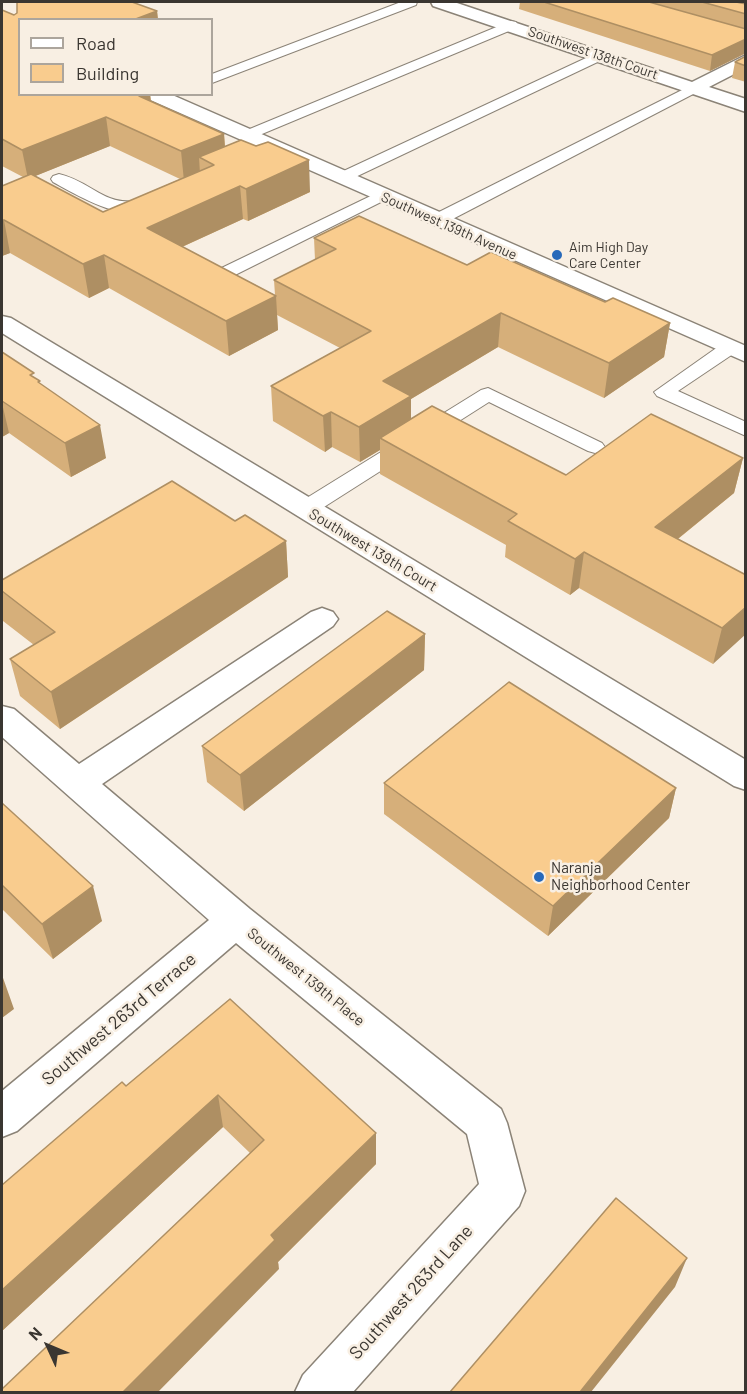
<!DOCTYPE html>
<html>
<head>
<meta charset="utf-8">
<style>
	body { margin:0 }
	#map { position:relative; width:747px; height:1394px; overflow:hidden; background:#f8efe3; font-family:Barlow,sans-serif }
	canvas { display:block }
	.frame { position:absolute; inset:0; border:3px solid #3a3631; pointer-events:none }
	.legend { position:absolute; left:18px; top:18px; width:195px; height:78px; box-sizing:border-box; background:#f8efe3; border:2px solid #aca59c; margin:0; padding:8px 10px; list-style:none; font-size:18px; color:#3a3631 }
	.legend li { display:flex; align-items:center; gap:12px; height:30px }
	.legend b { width:30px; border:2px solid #aca59c }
	.north { position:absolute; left:18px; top:1316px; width:60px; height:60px; -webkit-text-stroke:4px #f8efe3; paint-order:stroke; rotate:314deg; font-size:16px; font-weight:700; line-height:24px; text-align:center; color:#3a3631 }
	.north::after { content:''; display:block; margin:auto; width:21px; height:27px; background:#3a3631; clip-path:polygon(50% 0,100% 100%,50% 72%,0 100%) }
</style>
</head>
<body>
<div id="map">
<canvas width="747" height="1394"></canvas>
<div class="frame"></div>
<ul class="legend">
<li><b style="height:8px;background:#fff"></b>Road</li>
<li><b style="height:16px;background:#f9cc8e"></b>Building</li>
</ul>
<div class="north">N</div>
</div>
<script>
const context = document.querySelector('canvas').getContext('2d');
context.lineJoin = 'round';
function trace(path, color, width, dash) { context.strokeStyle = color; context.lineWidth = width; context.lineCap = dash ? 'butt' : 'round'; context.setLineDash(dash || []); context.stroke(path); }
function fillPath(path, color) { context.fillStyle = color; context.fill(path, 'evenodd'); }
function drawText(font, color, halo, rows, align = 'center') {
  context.font = font + ' Barlow,sans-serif'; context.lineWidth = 5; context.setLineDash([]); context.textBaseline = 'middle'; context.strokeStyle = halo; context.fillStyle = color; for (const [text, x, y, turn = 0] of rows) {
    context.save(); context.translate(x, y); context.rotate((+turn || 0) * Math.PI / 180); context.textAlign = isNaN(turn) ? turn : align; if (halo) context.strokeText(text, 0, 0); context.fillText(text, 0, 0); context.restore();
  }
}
const lane = new Path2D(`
	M 401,2 L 417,2 L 416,5 L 212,83 L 212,74 Z
	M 511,21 L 516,22 L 518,25 L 516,28 L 250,139 L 240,139 L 237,136 L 240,133 Z
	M 601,51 L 606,52 L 608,55 L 606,58 L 347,181 L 335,181 L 333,178 L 335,175 Z
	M 694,84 L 701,88 L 699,91 L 443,224 L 431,224 L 429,220 L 431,216 Z
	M 59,174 C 96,183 104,210 149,199 L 157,204 C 136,231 75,194 53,182 L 51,179 L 53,176 Z
	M 381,191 L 387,193 L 389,196 L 387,199 L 219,283 L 207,283 L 204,279 L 207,275 Z
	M 729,342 L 736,344 L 739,348 L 736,352 L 678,391 L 746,422 L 746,436 L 657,396 L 654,392 L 722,344 Z
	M 488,388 L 602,443 L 605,447 L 602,451 L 595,453 L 588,451 L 489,402 L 313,514 L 305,516 L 297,514 L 294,509 L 297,504 L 481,390 Z`);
const street = new Path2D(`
	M 431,2 L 454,2 L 692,82 L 746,55 L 746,68 L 709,87 L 746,99 L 746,112 L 433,6 Z
	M 144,94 L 170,94 L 746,346 L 746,362 L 146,98 Z
	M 2,316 L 11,318 L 746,760 L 746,790 L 734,786 L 2,333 Z
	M 322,608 L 333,612 L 338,619 L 333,626 L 102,784 L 250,909 L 501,1109 L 507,1123 L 525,1191 L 519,1206 L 353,1392 L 295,1392 L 303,1375 L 479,1184 L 467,1134 L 236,943 L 17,1131 L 2,1137 L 2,1091 L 209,920 L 2,737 L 2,706 L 14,709 L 79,764 L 311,612 Z`);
const wall = new Path2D(`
	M 520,2 L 746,2 L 746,53 L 710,71 L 519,9 Z
	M 2,10 L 14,15 L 157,11 L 158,20 L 20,20 L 20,94 L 150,94 L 151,101 L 224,134 L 225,147 L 310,192 L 248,221 L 243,219 L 182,247 L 275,295 L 274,280 L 315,260 L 314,238 L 467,265 L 605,302 L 670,323 L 664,357 L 604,398 L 498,347 L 411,399 L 411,420 L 566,475 L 743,458 L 734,493 L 678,539 L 746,575 L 713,664 L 579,588 L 570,595 L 505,557 L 506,545 L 380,474 L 380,450 L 360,462 L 332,447 L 325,452 L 273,421 L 271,386 L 340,348 L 277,315 L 278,330 L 229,356 L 109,288 L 89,298 L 10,253 L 2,256 L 2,186 L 23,177 L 2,166 ZM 110,146 L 180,179 L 103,212 L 35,176 Z
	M 746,56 L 746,82 L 732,78 L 735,62 Z
	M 2,352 L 35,378 L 106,458 L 71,477 L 9,433 L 2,437 Z
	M 235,521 L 286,541 L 288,577 L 60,729 L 20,696 L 10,659 L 34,645 L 3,621 L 2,614 L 2,580 Z
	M 425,634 L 424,670 L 244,811 L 207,782 L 202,746 Z
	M 384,783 L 676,788 L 669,818 L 548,936 L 384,814 Z
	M 2,803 L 102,921 L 53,959 L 2,909 Z
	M 230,999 L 376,1164 L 278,1262 L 279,1269 L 250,1153 L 223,1127 L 2,1331 L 2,1185 L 126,1086 Z`);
const shadedWall = new Path2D(`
	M 157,11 L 158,20 L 133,20 Z
	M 746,39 L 746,53 L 710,71 L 712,55 Z
	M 144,94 L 150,94 L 153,121 L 139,96 Z
	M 106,117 L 110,146 L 28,179 L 22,150 Z
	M 224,134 L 226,163 L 199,157 L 200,174 L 184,181 L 181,151 Z
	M 309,160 L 310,192 L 248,221 L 246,189 Z
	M 240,186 L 243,219 L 151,261 L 147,228 Z
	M 2,220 L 4,220 L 10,253 L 2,256 Z
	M 104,255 L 109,288 L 89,298 L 83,264 Z
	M 276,296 L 278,330 L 229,356 L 226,321 Z
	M 501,313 L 498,347 L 411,399 L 411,431 L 380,438 L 380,450 L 360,462 L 359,427 L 383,381 Z
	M 670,323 L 664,357 L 604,398 L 609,363 Z
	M 2,403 L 9,433 L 2,437 Z
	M 331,412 L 332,447 L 325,452 L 323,416 Z
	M 100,425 L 106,458 L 71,477 L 65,443 Z
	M 743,458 L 734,493 L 648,563 L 655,527 Z
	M 286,541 L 288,577 L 60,729 L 51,692 Z
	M 584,552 L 579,588 L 570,595 L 575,559 Z
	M 746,607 L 746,634 L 713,664 L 722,628 Z
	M 425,634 L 424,670 L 244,811 L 240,775 Z
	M 676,788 L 669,818 L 548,936 L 553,906 Z
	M 93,886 L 102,921 L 53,959 L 42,924 Z
	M 2,975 L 14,1009 L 2,1018 Z
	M 218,1095 L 223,1127 L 2,1331 L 2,1290 Z
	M 376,1133 L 376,1164 L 278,1262 L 279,1269 L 158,1392 L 123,1392 L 271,1235 Z
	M 687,1258 L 675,1287 L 591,1392 L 580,1392 Z`);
const building = new Path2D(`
	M 17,2 L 132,2 L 157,11 L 133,20 L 20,20 L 20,94 L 144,94 L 139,96 L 224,134 L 181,151 L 106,117 L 22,150 L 2,139 L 2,10 L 14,15 L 17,13 Z
	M 544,2 L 649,2 L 746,29 L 746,39 L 712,55 Z
	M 702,2 L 736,2 L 746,4 L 746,14 Z
	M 746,56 L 746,66 L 735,62 Z
	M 241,140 L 256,146 L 268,142 L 309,160 L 246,189 L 240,186 L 147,228 L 276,296 L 226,321 L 104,255 L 83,264 L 4,220 L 2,220 L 2,186 L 31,174 L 103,212 L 214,165 L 199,157 Z
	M 359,216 L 467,265 L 491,252 L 605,302 L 613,298 L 670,323 L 609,363 L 501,313 L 383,381 L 411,396 L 359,427 L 331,412 L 323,416 L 271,386 L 371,331 L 274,280 L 336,249 L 314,238 Z
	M 2,352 L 34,373 L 30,375 L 40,381 L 38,382 L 100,425 L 65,443 L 2,401 Z
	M 432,406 L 566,475 L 651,414 L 743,458 L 655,527 L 746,575 L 746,607 L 722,628 L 584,552 L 575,559 L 508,521 L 517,514 L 380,438 Z
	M 172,481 L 235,521 L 245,515 L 286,541 L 51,692 L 10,659 L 55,632 L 2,591 L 2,580 Z
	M 387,611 L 425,634 L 240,775 L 202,746 Z
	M 509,682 L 676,788 L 553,906 L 384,783 Z
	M 2,803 L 93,886 L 42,924 L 2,885 Z
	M 230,999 L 376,1133 L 271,1235 L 275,1240 L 123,1392 L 2,1392 L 2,1389 L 264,1140 L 218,1095 L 2,1290 L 2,1185 L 122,1082 L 126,1086 Z
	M 616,1198 L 687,1258 L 580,1392 L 450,1392 Z`);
const markers = [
	[557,255,6,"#2769ba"],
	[539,877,6,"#2769ba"]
];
const farStreetnames = [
	["Southwest 138th Court",593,53,19],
	["Southwest 139th Avenue",449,226,24]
];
const farPoinames = [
	["Aim High Day",569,247],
	["Care Center",569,263]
];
const streetNames = [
	["Southwest 139th Court",373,550,31],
	["Southwest 139th Place",306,977,39]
];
const poiNames = [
	["Naranja",551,868],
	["Neighborhood Center",551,885]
];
const nearStreetnames = [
	["Southwest 263rd Terrace",119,1019,-40],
	["Southwest 263rd Lane",411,1292,-48]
];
trace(lane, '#8b8377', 2);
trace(street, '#8b8377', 3);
fillPath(lane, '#fff');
fillPath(street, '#fff');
fillPath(wall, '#d6af7a');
fillPath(shadedWall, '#ae8f63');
fillPath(building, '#f9cc8e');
trace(building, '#ae8f63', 1.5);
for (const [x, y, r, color] of markers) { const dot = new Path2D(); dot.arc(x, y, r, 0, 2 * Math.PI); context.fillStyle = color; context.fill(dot); trace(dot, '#f8efe3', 2); }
drawText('14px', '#3a3631', '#f8efe3', farStreetnames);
drawText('14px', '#3a3631', '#f8efe3', farPoinames, 'left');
drawText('15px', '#3a3631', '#f8efe3', streetNames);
drawText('15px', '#3a3631', '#f8efe3', poiNames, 'left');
drawText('18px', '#3a3631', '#f8efe3', nearStreetnames);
</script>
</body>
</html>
